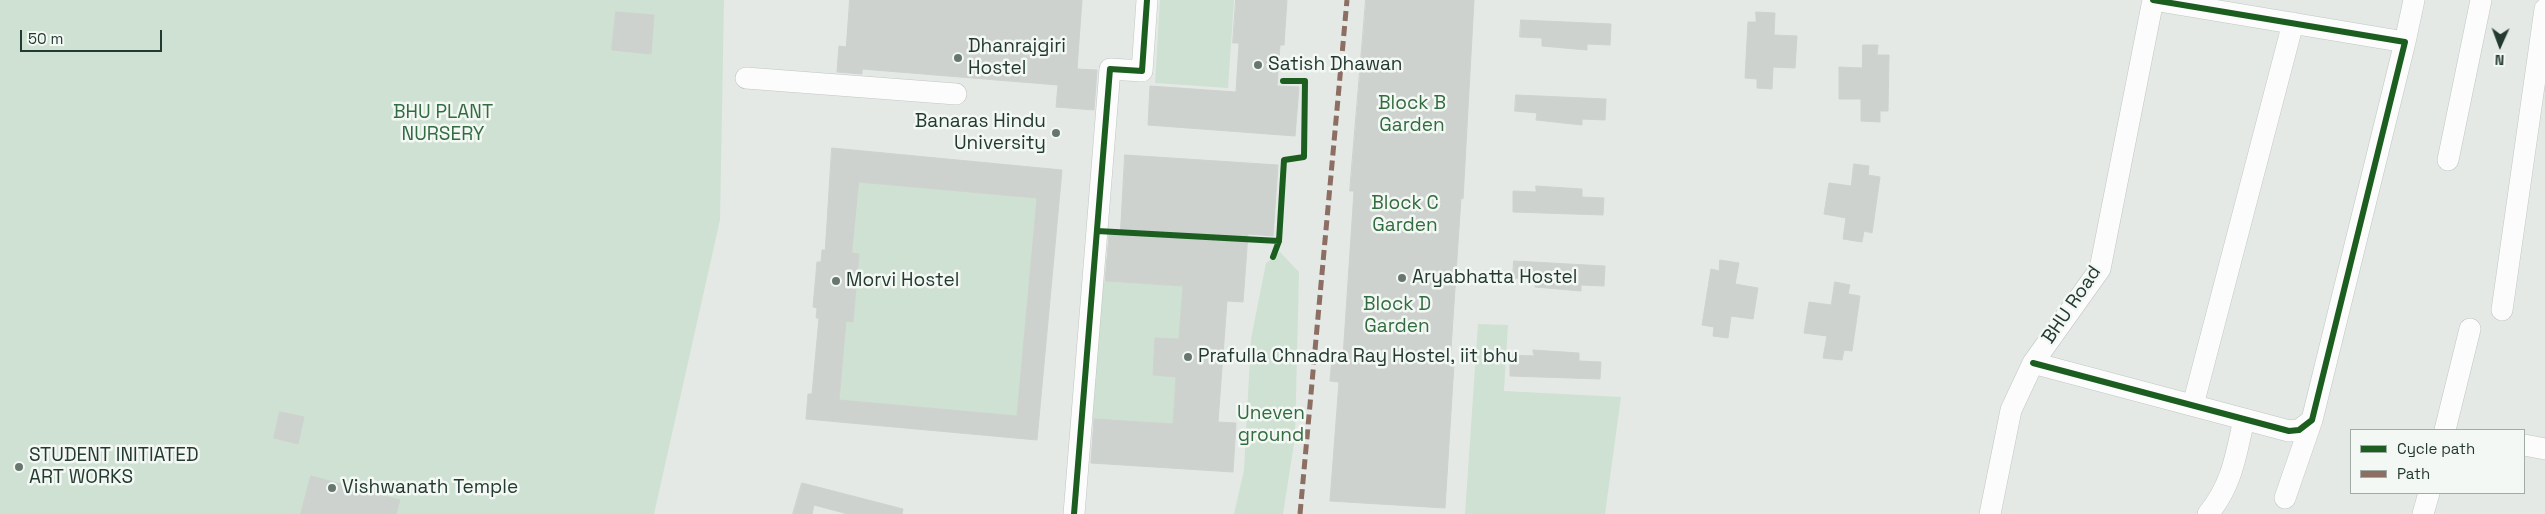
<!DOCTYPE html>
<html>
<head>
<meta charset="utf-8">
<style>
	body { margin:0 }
	#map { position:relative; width:2545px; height:514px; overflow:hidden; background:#e4e9e6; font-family:"Space Grotesk",sans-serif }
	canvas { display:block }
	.legend { position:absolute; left:2350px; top:429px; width:175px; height:65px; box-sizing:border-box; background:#f3f8f4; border:1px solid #a0aca6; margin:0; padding:6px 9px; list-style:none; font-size:15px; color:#243a31 }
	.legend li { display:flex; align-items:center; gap:10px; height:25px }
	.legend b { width:25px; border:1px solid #a0aca6 }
	.north { position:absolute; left:2475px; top:20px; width:50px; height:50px; -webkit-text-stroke:4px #f3f8f4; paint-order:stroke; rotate:182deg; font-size:14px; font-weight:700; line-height:20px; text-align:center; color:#243a31 }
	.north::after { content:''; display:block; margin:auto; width:18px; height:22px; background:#243a31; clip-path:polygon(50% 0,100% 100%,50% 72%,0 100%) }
	.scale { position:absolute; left:20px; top:30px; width:142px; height:22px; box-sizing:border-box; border:2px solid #243a31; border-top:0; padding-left:6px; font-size:15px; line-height:18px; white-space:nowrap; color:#243a31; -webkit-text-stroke:4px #f3f8f4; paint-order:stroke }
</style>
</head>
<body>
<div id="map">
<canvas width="2545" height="514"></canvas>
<ul class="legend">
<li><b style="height:6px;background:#1b5e20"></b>Cycle path</li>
<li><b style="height:6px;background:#8d6e63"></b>Path</li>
</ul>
<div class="north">N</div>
<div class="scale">50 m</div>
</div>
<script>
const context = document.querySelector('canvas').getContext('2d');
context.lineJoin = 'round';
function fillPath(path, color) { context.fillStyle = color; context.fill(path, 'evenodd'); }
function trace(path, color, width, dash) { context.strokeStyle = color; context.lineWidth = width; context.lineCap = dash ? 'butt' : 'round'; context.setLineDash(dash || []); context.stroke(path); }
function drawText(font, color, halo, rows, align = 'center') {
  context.font = font + ' "Space Grotesk",sans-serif'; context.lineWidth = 5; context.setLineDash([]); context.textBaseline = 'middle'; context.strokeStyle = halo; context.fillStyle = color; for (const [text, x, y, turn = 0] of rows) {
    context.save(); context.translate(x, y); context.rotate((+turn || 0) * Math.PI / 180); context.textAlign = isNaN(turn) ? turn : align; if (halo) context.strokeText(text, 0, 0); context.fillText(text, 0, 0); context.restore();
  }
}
const green = new Path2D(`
	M 0,0 L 724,0 L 720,220 L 654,514 L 0,514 Z
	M 1160,0 L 1234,0 L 1228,88 L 1155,83 Z
	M 859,182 L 1037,198 L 1017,416 L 839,400 L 846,321 L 853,321 L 859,254 L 852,253 Z
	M 1280,252 L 1299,272 L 1295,437 L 1283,514 L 1234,514 L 1244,470 L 1251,339 L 1266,263 Z
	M 1098,281 L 1183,286 L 1179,339 L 1155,338 L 1153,375 L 1176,377 L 1173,424 L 1087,419 Z
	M 1478,324 L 1508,325 L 1504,391 L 1621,397 L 1605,514 L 1465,514 Z`);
const building = new Path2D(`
	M 850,0 L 1082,0 L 1077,69 L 1097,70 L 1094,110 L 1056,107 L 1058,85 L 862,69 L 862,74 L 837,72 L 839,46 L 846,47 Z
	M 1236,0 L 1287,0 L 1284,45 L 1280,45 L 1277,86 L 1299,87 L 1295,136 L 1148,125 L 1150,86 L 1236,92 L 1239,43 L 1233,43 Z
	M 1366,0 L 1474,0 L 1463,199 L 1461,198 L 1450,364 L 1454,364 L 1445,508 L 1330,501 L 1339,382 L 1330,381 L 1332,357 L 1343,357 L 1354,191 L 1350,191 Z
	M 616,12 L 654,15 L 651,54 L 612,50 Z
	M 1756,12 L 1775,13 L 1774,35 L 1797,36 L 1795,68 L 1773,67 L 1772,89 L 1757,88 L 1757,79 L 1745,78 L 1748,22 L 1756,22 Z
	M 1521,20 L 1611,24 L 1610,45 L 1587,44 L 1587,50 L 1542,46 L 1542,38 L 1520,37 Z
	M 1863,45 L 1878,45 L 1877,55 L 1889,55 L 1888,111 L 1880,111 L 1880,122 L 1861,121 L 1861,99 L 1839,99 L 1839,67 L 1862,68 Z
	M 1516,95 L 1606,99 L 1605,120 L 1582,119 L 1582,125 L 1536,120 L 1537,113 L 1515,111 Z
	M 832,148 L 1062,170 L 1037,440 L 806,419 L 808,394 L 812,394 L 819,318 L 816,318 L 817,308 L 813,307 L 817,262 L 821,262 L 822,250 L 825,250 ZM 859,182 L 1037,198 L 1017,416 L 839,400 L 846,321 L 853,322 L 859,254 L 852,253 Z
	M 1125,155 L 1278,165 L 1273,236 L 1248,234 L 1243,302 L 1227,301 L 1218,422 L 1236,423 L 1233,472 L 1091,463 L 1094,419 L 1173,424 L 1176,377 L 1153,375 L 1155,338 L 1179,339 L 1183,286 L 1105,281 L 1109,235 L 1120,235 Z
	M 1854,164 L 1869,166 L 1868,175 L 1880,177 L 1872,233 L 1864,231 L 1862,242 L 1843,239 L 1846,218 L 1824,214 L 1829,183 L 1851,186 Z
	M 1536,186 L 1582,189 L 1582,197 L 1604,198 L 1603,215 L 1513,212 L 1513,191 L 1536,192 Z
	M 1720,260 L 1739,263 L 1735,284 L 1758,288 L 1753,319 L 1731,316 L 1728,338 L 1713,336 L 1714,327 L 1702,325 L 1711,269 L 1719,271 Z
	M 1514,261 L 1605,266 L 1604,286 L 1581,285 L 1581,291 L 1535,287 L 1535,279 L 1513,278 Z
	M 1835,282 L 1850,285 L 1848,294 L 1860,296 L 1852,351 L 1844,350 L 1842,360 L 1823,358 L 1827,336 L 1804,333 L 1809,302 L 1831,305 Z
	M 1533,350 L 1579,353 L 1579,361 L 1601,362 L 1600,379 L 1510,376 L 1510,355 L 1534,356 Z
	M 280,412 L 304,417 L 298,444 L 274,438 Z
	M 311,476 L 400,500 L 396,514 L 301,514 Z
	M 802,483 L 903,509 L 902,514 L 848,514 L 814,505 L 812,514 L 793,514 Z`);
const street = new Path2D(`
	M 2405,42 L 2414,0
	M 746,78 L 956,94
	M 2448,160 L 2481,0
	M 2502,310 L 2545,9
	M 2033,363 L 2289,431 L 2299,430 L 2312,420 L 2405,42 L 2153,0
	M 2193,405 L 2293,23
	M 2445,430 L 2470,329
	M 2524,445 L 2545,449
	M 2285,498 L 2312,420
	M 1074,514 L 1110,69 L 1142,71 L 1147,0
	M 1990,514 L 2011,410 L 2033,363 L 2100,269 L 2153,0
	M 2208,514 C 2232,485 2236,455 2244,419
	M 2423,514 L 2429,493`);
const quiet = new Path2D(`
	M 1300,514 L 1347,0`);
const cycleway = new Path2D(`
	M 1097,231 L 1279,241
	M 1273,257 L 1279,241 L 1284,160 L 1304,157 L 1305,81 L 1283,81
	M 2033,363 L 2289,431 L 2299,430 L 2312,420 L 2405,42 L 2153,0
	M 1074,514 L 1110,69 L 1142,71 L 1147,0`);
const markers = [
	[958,58,5,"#677770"],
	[1258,65,5,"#677770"],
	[1056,133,5,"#677770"],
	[1402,278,5,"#677770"],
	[836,281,5,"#677770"],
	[1188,357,5,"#677770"],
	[19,467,5,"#677770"],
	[332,488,5,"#677770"]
];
const poiNames = [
	["Dhanrajgiri",968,47],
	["Hostel",968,69],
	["Satish Dhawan",1268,65],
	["Banaras Hindu",1046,122,"right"],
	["University",1046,144,"right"],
	["Aryabhatta Hostel",1412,278],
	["Morvi Hostel",846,281],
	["Prafulla Chnadra Ray Hostel, iit bhu",1198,357],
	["STUDENT INITIATED",29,456],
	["ART WORKS",29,478],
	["Vishwanath Temple",342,488]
];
const parkNames = [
	["Block B",1412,104],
	["Garden",1412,126],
	["BHU PLANT",443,113],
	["NURSERY",443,135],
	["Block C",1405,204],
	["Garden",1405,226],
	["Block D",1397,305],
	["Garden",1397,327],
	["Uneven",1271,414],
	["ground",1271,436]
];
const streetNames = [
	["BHU Road",2072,305,-56]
];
fillPath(green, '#cfe1d2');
fillPath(building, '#cdd2cf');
trace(building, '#cdd2cf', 1);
trace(street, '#c1c6c3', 22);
trace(street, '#fbfcfb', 21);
trace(quiet, '#8d6e63', 5, [10, 5]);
trace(cycleway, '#1b5e20', 6);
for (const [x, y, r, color] of markers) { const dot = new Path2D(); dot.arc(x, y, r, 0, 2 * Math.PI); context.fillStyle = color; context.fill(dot); trace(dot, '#f3f8f4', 2); }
drawText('19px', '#243a31', '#f3f8f4', poiNames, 'left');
drawText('19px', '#336c40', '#f3f8f4', parkNames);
drawText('19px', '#243a31', '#f3f8f4', streetNames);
</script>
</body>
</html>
